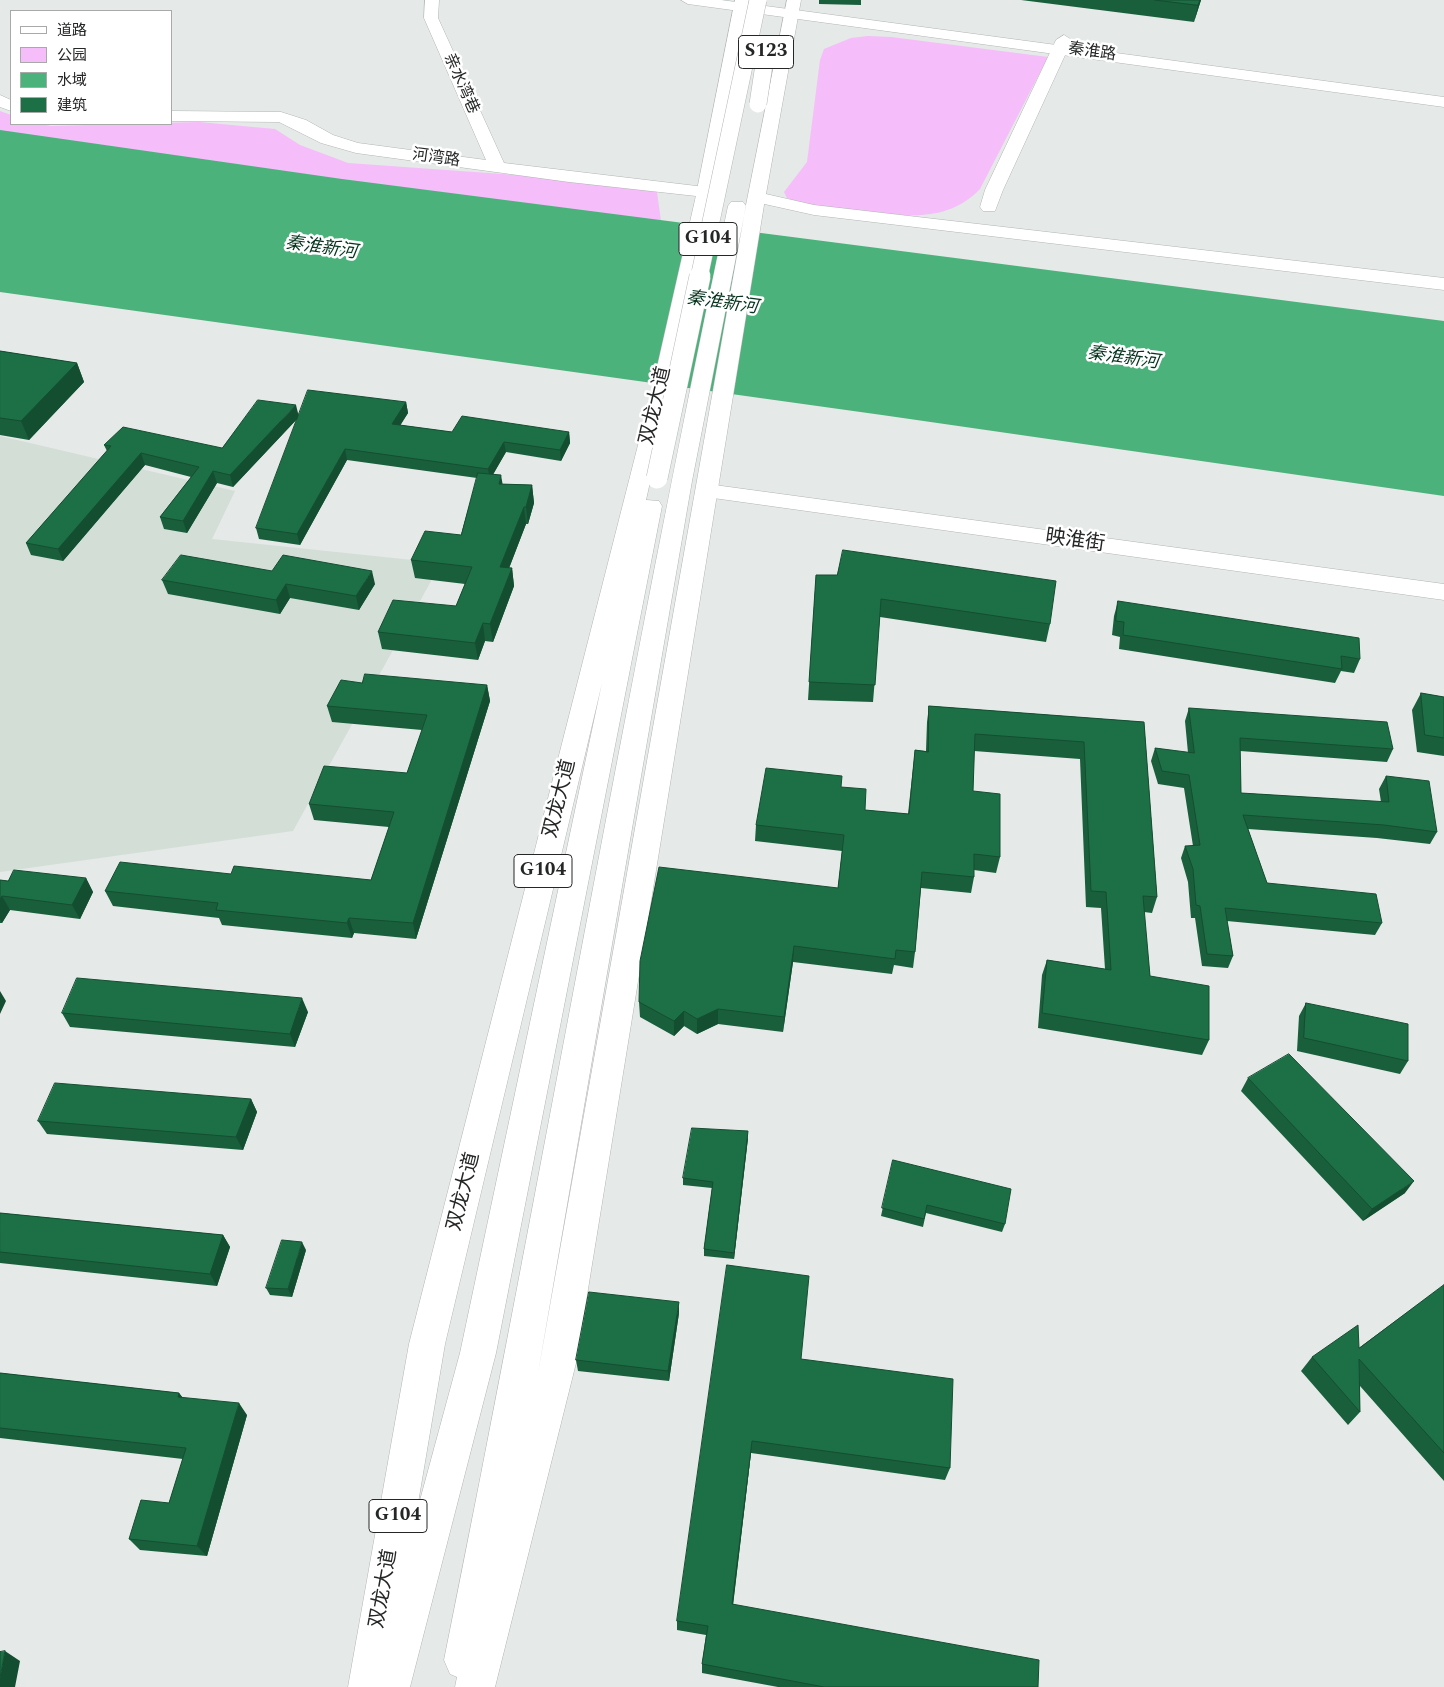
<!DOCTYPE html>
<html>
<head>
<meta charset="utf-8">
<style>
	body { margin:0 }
	#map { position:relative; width:1444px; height:1687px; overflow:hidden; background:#e5e9e7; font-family:Spectral,"Noto Sans SC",serif }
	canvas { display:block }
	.legend { position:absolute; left:10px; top:10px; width:162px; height:115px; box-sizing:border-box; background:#fff; border:1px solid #a8a9a8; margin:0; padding:6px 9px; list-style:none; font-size:15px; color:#252726 }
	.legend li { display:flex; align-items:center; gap:10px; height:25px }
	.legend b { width:25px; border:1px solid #a8a9a8 }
</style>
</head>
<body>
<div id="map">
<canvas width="1444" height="1687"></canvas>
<ul class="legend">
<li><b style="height:6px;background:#fff"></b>道路</li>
<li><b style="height:14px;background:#f5bdf9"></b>公园</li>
<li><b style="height:14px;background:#4bb27b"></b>水域</li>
<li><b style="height:14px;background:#1d6f46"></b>建筑</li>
</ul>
</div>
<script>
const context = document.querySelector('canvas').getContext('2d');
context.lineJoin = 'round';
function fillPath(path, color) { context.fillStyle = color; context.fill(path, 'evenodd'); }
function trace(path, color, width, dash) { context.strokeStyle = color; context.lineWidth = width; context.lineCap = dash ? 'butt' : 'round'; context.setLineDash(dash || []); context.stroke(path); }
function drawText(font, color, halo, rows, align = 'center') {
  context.font = font + ' Spectral,"Noto Sans SC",serif'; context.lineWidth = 5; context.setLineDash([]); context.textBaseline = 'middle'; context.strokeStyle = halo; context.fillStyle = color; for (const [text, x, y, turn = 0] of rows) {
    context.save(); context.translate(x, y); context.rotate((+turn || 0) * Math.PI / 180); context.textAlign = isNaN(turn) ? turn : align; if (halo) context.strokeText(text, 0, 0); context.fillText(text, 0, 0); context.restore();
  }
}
const built = new Path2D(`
	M 0,436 L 235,491 L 212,539 L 441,563 L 293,831 L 0,872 Z`);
const green = new Path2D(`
	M 868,36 L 891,37 L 1048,57 L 980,189 C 944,227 894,214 848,209 C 828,207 806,206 787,198 L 784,192 L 807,162 L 820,60 L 824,49 L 851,38 Z
	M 0,111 L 11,115 L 11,124 L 41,124 L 51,126 L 199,122 L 275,129 L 300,145 L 348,163 L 656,185 L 661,221 L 22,141 L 0,150 Z`);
const water = new Path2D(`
	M 0,130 L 342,179 L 1444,321 L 1444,496 L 882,415 L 0,292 Z`);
const street = new Path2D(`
	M 425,0 L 439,0 L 438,18 L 504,163 L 705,187 L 711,188 L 714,192 L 711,196 L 705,197 L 569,182 L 356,153 L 321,143 L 279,122 L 171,121 L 171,111 L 281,112 L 306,120 L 333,135 L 358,143 L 486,160 L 424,18 Z
	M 1064,35 L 1072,40 L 1003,190 L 995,211 L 983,211 L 980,207 L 985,190 L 1056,40 Z
	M 0,95 L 11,100 L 11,111 L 0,107 Z
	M 757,192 L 814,205 L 1444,278 L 1444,290 L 814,215 L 751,201 L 748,197 L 751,193 Z
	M 707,484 L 1444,584 L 1444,600 L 699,496 L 696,491 L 699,486 Z`);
const secondary = new Path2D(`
	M 681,0 L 721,0 L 1444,97 L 1444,107 L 688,4 Z`);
const highway = new Path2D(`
	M 735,0 L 749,0 L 713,200 L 646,500 L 659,501 L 662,506 L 496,1353 L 410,1687 L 348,1687 L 409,1344 L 650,398 L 695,200 ZM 602,683 L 460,1353 L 416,1515 L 445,1344 Z
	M 787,0 L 801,0 L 764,205 L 576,1363 L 495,1687 L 455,1687 L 457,1677 L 450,1674 L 444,1660 C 542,1176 626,689 728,206 L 731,202 L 743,202 L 746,206 L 692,481 L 538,1373 L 746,205 Z`);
const highwayBridgeFar1 = new Path2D(`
	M 758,104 L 765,58
	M 699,278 L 758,0`);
const highwayBridge = new Path2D(`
	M 657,478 L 700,276`);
const wall = new Path2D(`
	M 819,0 L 861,0 L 861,5 L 819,4 Z
	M 1021,0 L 1201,0 L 1194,22 Z
	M 0,351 L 77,363 L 84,382 L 29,440 L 0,435 Z
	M 406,402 L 408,413 L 400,425 L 452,432 L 569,432 L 570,443 L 561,461 L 506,452 L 493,474 L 502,484 L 532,485 L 534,503 L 528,524 L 526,524 L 509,568 L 512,568 L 514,586 L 493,642 L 485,641 L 478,660 L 382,649 L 378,632 L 456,606 L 465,584 L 415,578 L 411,560 L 461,535 L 477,478 L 347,460 L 300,545 L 259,539 L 256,528 L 297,419 L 233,487 L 217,483 L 187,533 L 164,529 L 160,517 L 191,477 L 145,465 L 63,561 L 31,555 L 26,543 L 107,451 L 104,445 L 222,448 L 299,415 Z
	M 272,571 L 375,584 L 359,610 L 290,598 L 280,614 L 168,594 L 162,580 Z
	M 816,575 L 1050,624 L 1046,642 L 880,617 L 873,702 L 808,700 Z
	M 1118,601 L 1360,659 L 1354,673 L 1341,671 L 1335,683 L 1119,649 L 1120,637 L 1112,635 L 1114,616 Z
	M 362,683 L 487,685 L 490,701 L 416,939 L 354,933 L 352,938 L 222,925 L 219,918 L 113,906 L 105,891 L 231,874 L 371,880 L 389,827 L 314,820 L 309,804 L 407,773 L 422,730 L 332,722 L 327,706 Z
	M 1421,693 L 1444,697 L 1444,756 L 1417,752 L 1412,710 Z
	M 929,706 L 1144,722 L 1157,897 L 1152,913 L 1144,912 L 1150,976 L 1209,1040 L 1202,1055 L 1038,1028 L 1042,975 L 1047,960 L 1105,969 L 1101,908 L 1086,907 L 1080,759 L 974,751 L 973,791 L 1000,857 L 996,873 L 974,870 L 974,877 L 971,893 L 921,888 L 915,952 L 913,968 L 894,965 L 892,974 L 793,962 L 783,1032 L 718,1024 L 697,1034 L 684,1026 L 674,1036 L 640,1017 L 639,1002 L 838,888 L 842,851 L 755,841 L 756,825 L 842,787 L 865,810 L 908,814 L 915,750 L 926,751 L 927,722 Z
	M 1189,708 L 1393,749 L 1387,762 L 1240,751 L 1241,793 L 1381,802 L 1379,789 L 1386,776 L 1437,832 L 1430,844 L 1377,838 L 1248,829 L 1267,883 L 1382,923 L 1375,935 L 1227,921 L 1233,956 L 1228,968 L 1202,966 L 1195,918 L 1191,918 L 1188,882 L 1181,858 L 1185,846 L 1193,846 L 1184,788 L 1158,784 L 1151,761 L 1155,748 L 1188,753 L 1185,721 Z
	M 86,878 L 93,892 L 80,919 L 10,910 L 2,923 L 0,923 L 0,880 L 8,881 Z
	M 1306,1003 L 1408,1061 L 1400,1074 L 1297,1051 L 1299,1016 Z
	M 308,1012 L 295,1047 L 70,1027 L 62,1013 Z
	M 1248,1078 L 1405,1193 L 1363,1221 L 1241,1091 Z
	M 251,1099 L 257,1112 L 243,1150 L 47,1134 L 38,1121 Z
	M 748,1138 L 734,1259 L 704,1256 L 704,1249 L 712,1188 L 683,1185 L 683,1178 Z
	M 893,1160 L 1005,1224 L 1002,1232 L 926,1213 L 923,1227 L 881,1216 Z
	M 0,1213 L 223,1235 L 230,1247 L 217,1286 L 0,1263 Z
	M 306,1250 L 292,1297 L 270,1295 L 266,1288 Z
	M 727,1265 L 801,1359 L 950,1468 L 945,1480 L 751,1453 L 733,1604 L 1038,1687 L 778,1687 L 702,1673 L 702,1664 L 706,1635 L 677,1630 L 677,1621 Z
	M 1444,1285 L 1444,1481 L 1360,1386 L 1360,1412 L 1348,1425 L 1301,1371 L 1312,1357 L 1359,1348 Z
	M 679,1313 L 669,1381 L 578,1371 L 576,1360 Z
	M 0,1373 L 179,1393 L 183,1398 L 247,1415 L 207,1556 L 140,1550 L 129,1539 L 169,1503 L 183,1459 L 0,1438 Z`);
const shadedWall = new Path2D(`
	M 1200,0 L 1201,0 L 1194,22 L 1198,5 Z
	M 77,363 L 84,382 L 29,440 L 21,421 Z
	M 406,402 L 408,413 L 395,434 L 392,424 Z
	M 296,405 L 299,417 L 233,487 L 230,475 Z
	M 569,432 L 570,443 L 561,461 L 560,450 Z
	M 504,442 L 506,452 L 490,480 L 488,469 Z
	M 345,449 L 347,460 L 300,545 L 297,534 Z
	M 141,453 L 145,465 L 63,561 L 58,549 Z
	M 213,471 L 217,483 L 187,533 L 183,521 Z
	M 501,475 L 504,492 L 499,484 Z
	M 532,485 L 534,503 L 528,524 L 526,507 Z
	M 524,507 L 526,524 L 503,584 L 500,567 Z
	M 512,568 L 514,586 L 493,642 L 490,624 Z
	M 372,571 L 375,584 L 359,610 L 356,596 Z
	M 286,584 L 290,598 L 280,614 L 276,600 Z
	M 483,623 L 485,641 L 478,660 L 475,643 Z
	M 487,685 L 490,701 L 416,939 L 413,923 Z
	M 86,878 L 93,892 L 80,919 L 72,905 Z
	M 2,896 L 10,910 L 2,923 L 0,919 L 0,899 Z
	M 349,918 L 354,933 L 352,938 L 347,923 Z
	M 794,946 L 793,962 L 783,1032 L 784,1017 Z
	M 0,991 L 6,1001 L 0,1014 Z
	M 302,998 L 308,1012 L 295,1047 L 290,1034 Z
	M 718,1009 L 718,1024 L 697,1034 L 697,1019 Z
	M 684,1011 L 684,1026 L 674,1036 L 674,1021 Z
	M 251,1099 L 257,1112 L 243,1150 L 236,1137 Z
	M 748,1131 L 748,1138 L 734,1259 L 734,1253 Z
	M 1414,1181 L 1405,1193 L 1363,1221 L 1372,1209 Z
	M 223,1235 L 230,1247 L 217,1286 L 210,1274 Z
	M 302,1242 L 306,1250 L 292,1297 L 288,1289 Z
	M 679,1302 L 679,1313 L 669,1381 L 668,1371 Z
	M 179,1393 L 189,1406 L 178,1397 Z
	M 239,1403 L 247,1415 L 207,1556 L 197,1546 Z
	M 752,1441 L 751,1453 L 732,1614 L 732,1604 Z
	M 5,1651 L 20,1661 L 15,1687 L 0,1687 L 0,1678 Z`);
const building = new Path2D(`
	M 1155,0 L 1200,0 L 1198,5 Z
	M 0,351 L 77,363 L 21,421 L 0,418 Z
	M 308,390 L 406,402 L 392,424 L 452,432 L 462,416 L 569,432 L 560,450 L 504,442 L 488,469 L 345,449 L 297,534 L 256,528 Z
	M 258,400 L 296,405 L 230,475 L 213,471 L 183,521 L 160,517 L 199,467 L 141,453 L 58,549 L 26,543 L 111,446 L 104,445 L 123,427 L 222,448 Z
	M 478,473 L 501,475 L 499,484 L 532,485 L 526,507 L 524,507 L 500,567 L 512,568 L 490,624 L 483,623 L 475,643 L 378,632 L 393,600 L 456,606 L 472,567 L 411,560 L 425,531 L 461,535 Z
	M 843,550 L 1056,581 L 1050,624 L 881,599 L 875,685 L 809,682 L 816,575 L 837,575 Z
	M 181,555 L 272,571 L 283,555 L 372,571 L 356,596 L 286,584 L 276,600 L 162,580 Z
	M 1118,601 L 1359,638 L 1360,659 L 1341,656 L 1342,669 L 1123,635 L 1124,622 L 1116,621 Z
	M 365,674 L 487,685 L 413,923 L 349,918 L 347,923 L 216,910 L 218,903 L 105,891 L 120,862 L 231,874 L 234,866 L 371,880 L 394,812 L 309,804 L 324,766 L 407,773 L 427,715 L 327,706 L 341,680 L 362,683 Z
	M 1421,693 L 1444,697 L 1444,738 L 1425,735 Z
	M 929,706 L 1144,722 L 1157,897 L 1143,896 L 1150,976 L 1209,986 L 1209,1040 L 1042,1013 L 1047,960 L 1111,970 L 1106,892 L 1091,891 L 1084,742 L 975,734 L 973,791 L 1000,794 L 1000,857 L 974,854 L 974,877 L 922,872 L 915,952 L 896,950 L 895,959 L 794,946 L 784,1017 L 718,1009 L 697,1019 L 684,1011 L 674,1021 L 639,1002 L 640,961 L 659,867 L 838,888 L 844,835 L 756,825 L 766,768 L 842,776 L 841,787 L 866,789 L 865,810 L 909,814 L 915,750 L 928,752 Z
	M 1189,708 L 1387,722 L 1393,749 L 1240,738 L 1241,793 L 1389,802 L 1386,776 L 1429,781 L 1437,832 L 1384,825 L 1243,815 L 1267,883 L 1376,894 L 1382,923 L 1225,908 L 1233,956 L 1207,954 L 1200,906 L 1196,905 L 1193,869 L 1185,846 L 1200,845 L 1189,775 L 1162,771 L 1155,748 L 1194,753 Z
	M 14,870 L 86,878 L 72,905 L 2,896 L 0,899 L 0,880 L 8,881 Z
	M 77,978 L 302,998 L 290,1034 L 62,1013 Z
	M 1306,1003 L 1408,1024 L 1408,1061 L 1304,1038 Z
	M 1289,1054 L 1414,1181 L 1372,1209 L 1248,1078 Z
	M 55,1083 L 251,1099 L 236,1137 L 38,1121 Z
	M 692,1128 L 748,1131 L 734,1253 L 704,1249 L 713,1182 L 683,1178 Z
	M 893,1160 L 1011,1189 L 1005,1224 L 927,1205 L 924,1219 L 882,1208 Z
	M 0,1213 L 223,1235 L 210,1274 L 0,1252 Z
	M 282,1240 L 302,1242 L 288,1289 L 266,1288 Z
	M 727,1265 L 809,1276 L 801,1359 L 953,1379 L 950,1468 L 752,1441 L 732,1604 L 1039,1660 L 1038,1687 L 824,1687 L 702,1664 L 708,1626 L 677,1621 Z
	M 1444,1285 L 1444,1453 L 1359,1359 L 1360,1412 L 1312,1357 L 1358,1325 L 1359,1348 Z
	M 589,1292 L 679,1302 L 668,1371 L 576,1360 Z
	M 0,1373 L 179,1393 L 178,1397 L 239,1403 L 197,1546 L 129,1539 L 141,1500 L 169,1503 L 186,1448 L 0,1428 Z
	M 5,1651 L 0,1678 L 0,1652 Z`);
const farStreetnames = [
	["秦淮路",1092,53,8],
	["亲水湾巷",460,84,66],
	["河湾路",436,159,8]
];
const farWaternames = [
	["秦淮新河",321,249,8],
	["秦淮新河",722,304,8],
	["秦淮新河",1123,359,8]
];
const shields = [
	[766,52,55],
	[708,239,58],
	[543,871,58],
	[398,1516,58]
];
const shieldNames = [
	["S123",766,52],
	["G104",708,239],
	["G104",543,871],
	["G104",398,1516]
];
const streetNames = [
	["双龙大道",657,406,-77],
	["映淮街",1075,542,8],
	["双龙大道",561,799,-76],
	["双龙大道",465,1192,-76],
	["双龙大道",385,1589,-80]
];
fillPath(built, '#d3ded7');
fillPath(green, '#f5bdf9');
fillPath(water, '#4bb27b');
trace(street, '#b2b5b3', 1);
trace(secondary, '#b2b5b3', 1);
trace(highway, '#b2b5b3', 1);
fillPath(street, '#fff');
fillPath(secondary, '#fff');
fillPath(highway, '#fff');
trace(highwayBridgeFar1, '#b2b5b3', 18, []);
trace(highwayBridge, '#b2b5b3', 22, []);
trace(highwayBridgeFar1, '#fff', 17);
trace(highwayBridge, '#fff', 21);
fillPath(wall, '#195f3c');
fillPath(shadedWall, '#144e31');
fillPath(building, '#1d6f46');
trace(building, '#144e31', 1);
drawText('16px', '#252726', '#fff', farStreetnames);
drawText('italic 18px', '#05331d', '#fff', farWaternames);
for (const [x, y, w] of shields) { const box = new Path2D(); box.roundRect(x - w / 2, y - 16.5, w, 33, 4); context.fillStyle = '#fff'; context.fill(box); trace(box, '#252726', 1); }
drawText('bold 19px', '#252726', null, shieldNames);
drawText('20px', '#252726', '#fff', streetNames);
</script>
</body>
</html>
